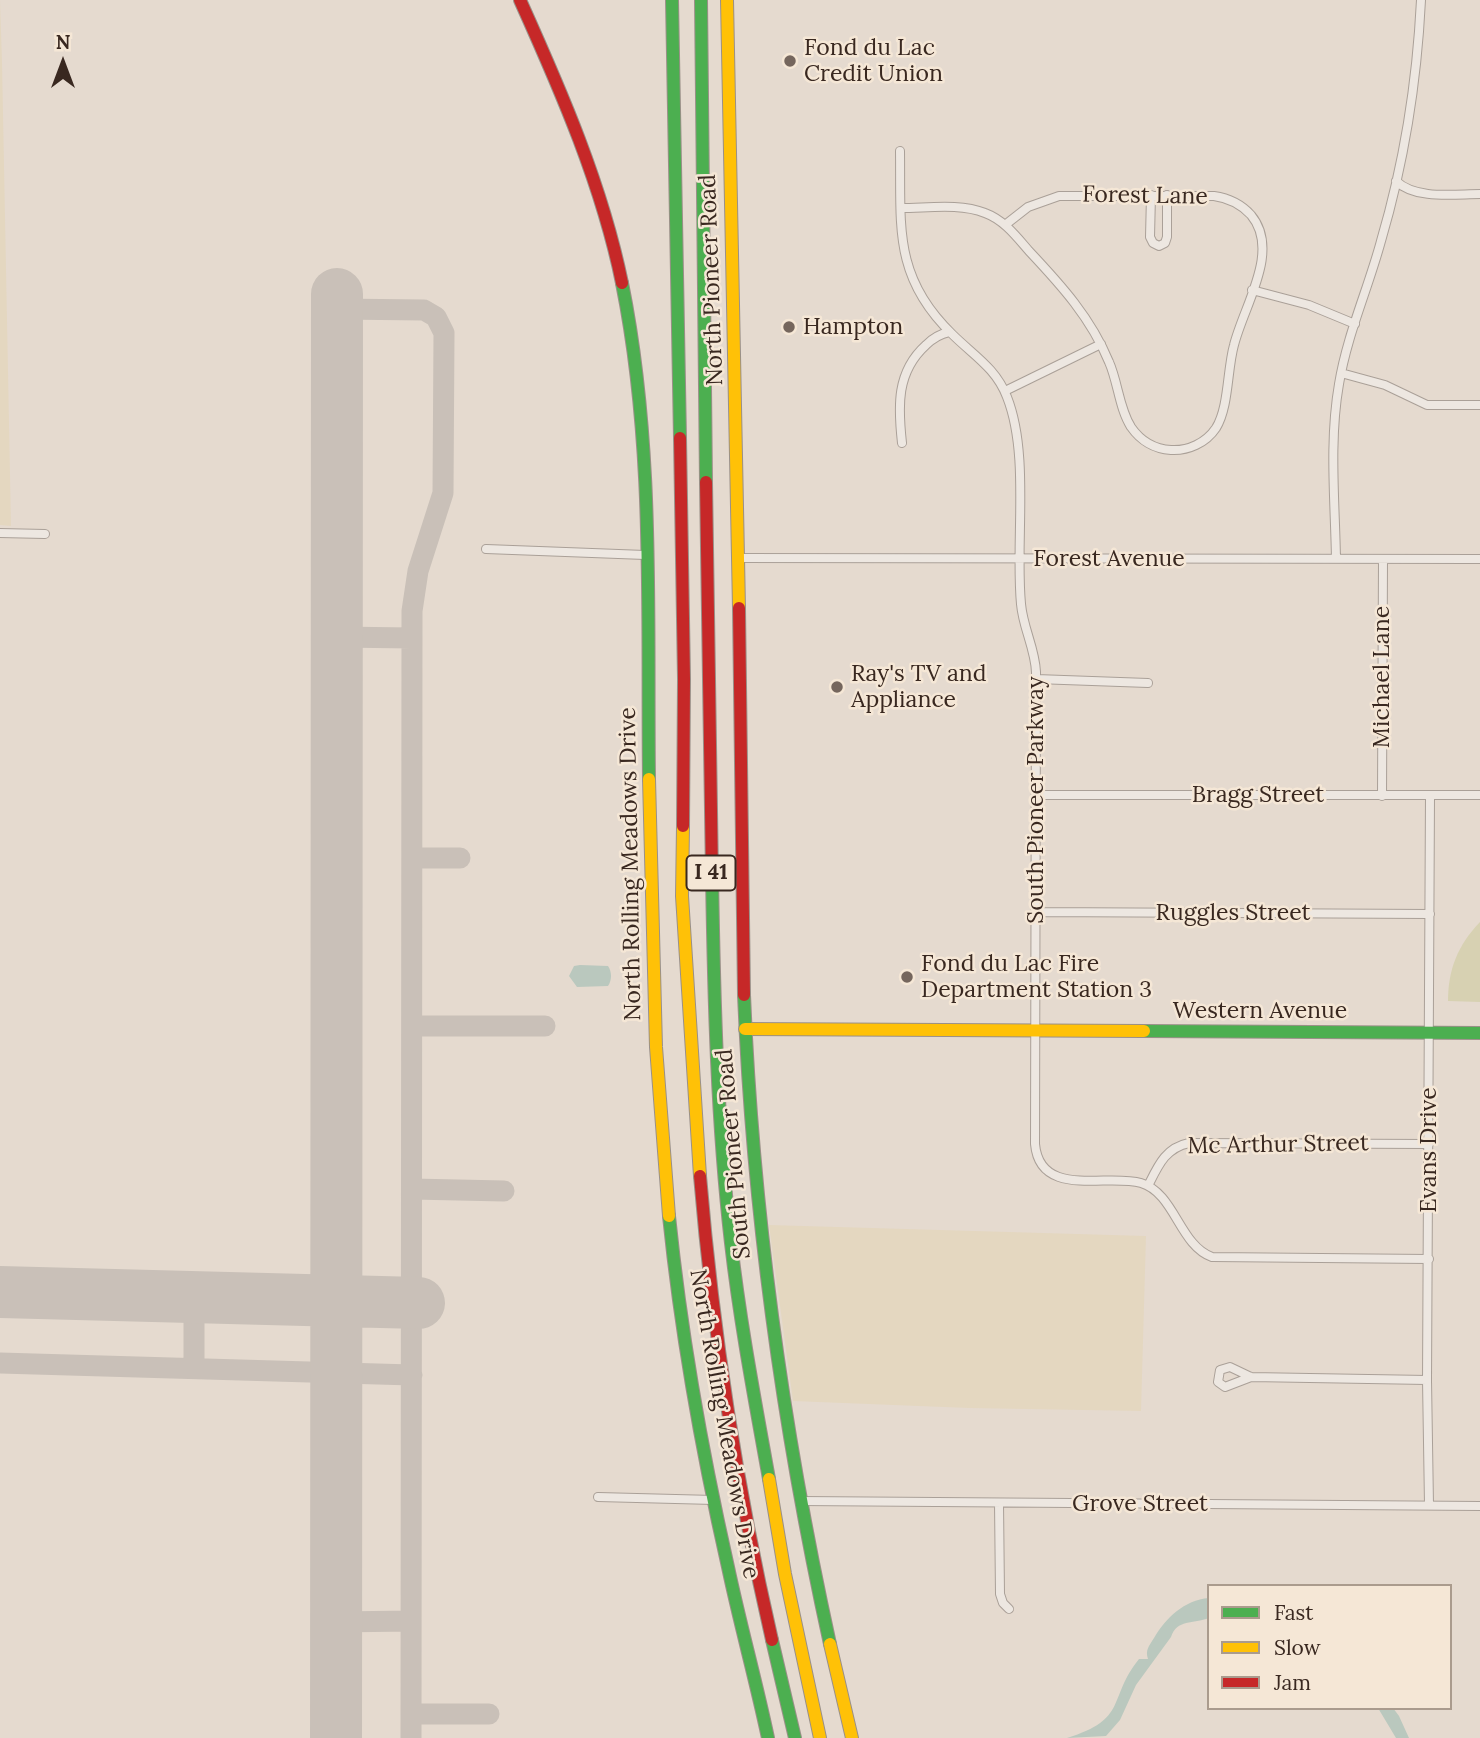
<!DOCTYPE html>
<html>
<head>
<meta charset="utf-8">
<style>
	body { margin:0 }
	#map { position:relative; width:1480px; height:1738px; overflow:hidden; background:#e5dacf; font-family:Lora,serif }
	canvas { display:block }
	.legend { position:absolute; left:1207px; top:1584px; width:245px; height:126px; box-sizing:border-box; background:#f5e7d6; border:2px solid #aa9b8d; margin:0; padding:9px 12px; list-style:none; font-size:21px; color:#392820 }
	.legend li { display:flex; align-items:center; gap:14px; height:35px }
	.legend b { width:35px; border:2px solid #aa9b8d }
	.north { position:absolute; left:28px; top:28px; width:70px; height:70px; -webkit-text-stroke:5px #f5e7d6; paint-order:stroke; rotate:0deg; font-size:19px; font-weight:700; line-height:28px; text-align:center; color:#392820 }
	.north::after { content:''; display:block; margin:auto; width:24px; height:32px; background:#392820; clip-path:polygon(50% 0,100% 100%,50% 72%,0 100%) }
</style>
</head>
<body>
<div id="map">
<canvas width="1480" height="1738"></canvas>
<ul class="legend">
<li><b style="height:9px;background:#4caf50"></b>Fast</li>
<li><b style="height:9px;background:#ffc107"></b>Slow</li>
<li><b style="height:9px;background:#c62828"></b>Jam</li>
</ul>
<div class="north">N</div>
</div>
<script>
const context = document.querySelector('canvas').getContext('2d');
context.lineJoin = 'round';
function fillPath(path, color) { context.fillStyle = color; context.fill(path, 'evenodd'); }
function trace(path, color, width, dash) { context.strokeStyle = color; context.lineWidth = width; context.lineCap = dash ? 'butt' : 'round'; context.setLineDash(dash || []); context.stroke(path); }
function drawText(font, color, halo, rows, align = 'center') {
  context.font = font + ' Lora,serif'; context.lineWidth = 5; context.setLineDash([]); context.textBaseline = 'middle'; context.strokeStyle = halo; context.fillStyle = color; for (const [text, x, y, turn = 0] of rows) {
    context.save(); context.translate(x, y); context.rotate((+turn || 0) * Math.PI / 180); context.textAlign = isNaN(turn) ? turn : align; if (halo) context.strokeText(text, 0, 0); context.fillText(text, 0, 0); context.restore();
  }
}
const farmland = new Path2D(`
	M 0,0 L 2,62 L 11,526 L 0,525 Z
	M 769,1225 L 1146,1236 L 1141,1411 L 969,1408 L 793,1401 Z`);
const green = new Path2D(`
	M 1480,922 L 1480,1002 L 1448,1001 C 1448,969 1458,945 1480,922 Z`);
const water = new Path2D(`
	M 580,965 L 608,966 C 612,972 612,980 608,986 L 577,987 L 569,976 L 574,966 Z
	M 1209,1598 L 1209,1618 C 1193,1624 1177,1619 1171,1637 L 1136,1685 L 1120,1720 L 1106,1736 L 1067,1738 C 1129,1719 1107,1699 1139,1659 L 1148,1659 C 1145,1650 1149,1646 1154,1638 C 1166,1618 1184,1600 1209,1598 Z
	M 1378,1708 L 1393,1708 L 1399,1716 L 1409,1738 L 1396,1738 Z`);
const taxiway = new Path2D(`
	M 337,309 L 424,310 L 436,317 L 444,333 L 443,493 L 418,571 L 412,611 L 411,1738
	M 337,637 L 412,638
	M 412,858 L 460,858
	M 412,1026 L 545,1026
	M 412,1189 L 504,1191
	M 0,1363 L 412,1375
	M 194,1368 L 194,1297
	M 336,1622 L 411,1621
	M 411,1714 L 489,1714`);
const runway = new Path2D(`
	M 0,1292 L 419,1303
	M 336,1738 L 337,294`);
const street = new Path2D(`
	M 900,151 C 901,226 893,277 952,334 C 973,355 996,368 1007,397 C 1030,455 1015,541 1021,604 C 1023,628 1035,648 1036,672 L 1035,1144 C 1040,1199 1107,1173 1141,1183 C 1175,1193 1179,1245 1212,1257 L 1429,1259
	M 1396,181 C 1416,200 1455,194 1480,194
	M 1151,195 L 1150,237 L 1153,243 L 1159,246 L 1165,243 L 1167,237 L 1167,195
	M 901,208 C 928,208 960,203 985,213 C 1004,220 1016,236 1029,251 C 1061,285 1091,318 1109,362 C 1118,382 1119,408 1131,427 C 1140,440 1154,449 1171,450 C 1188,451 1206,443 1216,428 C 1229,407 1227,370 1234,345 C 1244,305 1281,251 1251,215 C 1241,204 1228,198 1214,196 L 1059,196 L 1028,207 L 1005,225
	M 1252,290 L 1309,305 L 1355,324
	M 1341,373 L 1385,385 L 1427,405 L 1480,405
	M 1005,391 L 1101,344
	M 902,443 C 898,407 896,372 926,345 C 932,339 940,334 949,332
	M 0,533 L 45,534
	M 486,549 L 645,555
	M 738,558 L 1480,559
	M 1336,559 C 1335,501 1329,441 1339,384 C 1347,335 1368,289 1381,241 C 1404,163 1417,81 1421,0
	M 1036,679 L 1148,683
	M 1036,795 L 1480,795
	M 1382,796 L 1383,559
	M 1036,912 L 1430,914
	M 1148,1186 C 1158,1166 1165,1148 1189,1143 L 1429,1144
	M 1251,1377 L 1225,1387 L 1218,1382 L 1220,1370 L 1230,1367 L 1251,1377 L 1427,1380
	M 598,1497 L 714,1500
	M 800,1501 L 1480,1506
	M 999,1503 L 1000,1594 L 1003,1603 L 1009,1609
	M 1429,1505 L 1427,1380 L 1430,796`);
const fast = new Path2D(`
	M 672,0 L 680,438
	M 701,0 L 706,482
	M 622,283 C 655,446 647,614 649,779
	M 712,876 C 714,998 717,1121 731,1243 C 740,1322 755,1401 769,1479
	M 744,995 C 753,1214 783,1430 830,1644
	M 1144,1031 L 1480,1033
	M 669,1216 C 681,1334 702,1452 728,1567 C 740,1624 756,1681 768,1738
	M 772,1640 L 795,1738`);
const slow = new Path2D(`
	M 727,0 L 739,608
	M 649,779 L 656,1047 L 669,1216
	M 683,826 L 682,896 L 700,1176
	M 745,1029 L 1144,1031
	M 769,1479 L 785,1574 L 820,1738
	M 830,1644 L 852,1738`);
const jam = new Path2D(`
	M 520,0 C 561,91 602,185 622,283
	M 680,438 L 684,679 L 683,826
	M 706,482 L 712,876
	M 739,608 L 744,995
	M 700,1176 C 713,1332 737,1488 772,1640`);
const markers = [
	[790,61,7,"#75665d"],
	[789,327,7,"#75665d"],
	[837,687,7,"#75665d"],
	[907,977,7,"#75665d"]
];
const shields = [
	[711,873,49]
];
const shieldNames = [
	["I 41",711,873]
];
const poiNames = [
	["Fond du Lac",804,48],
	["Credit Union",804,74],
	["Hampton",803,327],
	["Ray's TV and",851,674],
	["Appliance",851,700],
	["Fond du Lac Fire",921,964],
	["Department Station 3",921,990]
];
const streetNames = [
	["Forest Lane",1145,196,1],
	["North Pioneer Road",712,280,-92],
	["Forest Avenue",1109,559],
	["Michael Lane",1382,677,-90],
	["Bragg Street",1258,795],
	["South Pioneer Parkway",1036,800,-90],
	["North Rolling Meadows Drive",631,864,-91],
	["Ruggles Street",1233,913],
	["Western Avenue",1260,1011],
	["Mc Arthur Street",1278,1145,-1],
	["Evans Drive",1429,1150,-90],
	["South Pioneer Road",734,1154,-95],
	["North Rolling Meadows Drive",724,1424,80],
	["Grove Street",1140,1504]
];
fillPath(farmland, '#e4d7c0');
fillPath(green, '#d7d1b2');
fillPath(water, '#bac8be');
trace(taxiway, '#c9c0b8', 21);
trace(runway, '#c9c0b8', 52);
trace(street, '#aaa098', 10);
trace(fast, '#9a9088', 14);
trace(slow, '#9a9088', 14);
trace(jam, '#9a9088', 14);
trace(street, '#ede7e1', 8);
trace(fast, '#4caf50', 12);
trace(slow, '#ffc107', 12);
trace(jam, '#c62828', 12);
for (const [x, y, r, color] of markers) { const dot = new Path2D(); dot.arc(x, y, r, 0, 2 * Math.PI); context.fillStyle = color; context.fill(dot); trace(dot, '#f5e7d6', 2.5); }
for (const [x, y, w] of shields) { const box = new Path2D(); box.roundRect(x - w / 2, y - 17.5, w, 35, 5); context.fillStyle = '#f5e7d6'; context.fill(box); trace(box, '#392820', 2); }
drawText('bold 21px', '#392820', null, shieldNames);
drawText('23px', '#392820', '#f5e7d6', poiNames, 'left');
drawText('23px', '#392820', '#f5e7d6', streetNames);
</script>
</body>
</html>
